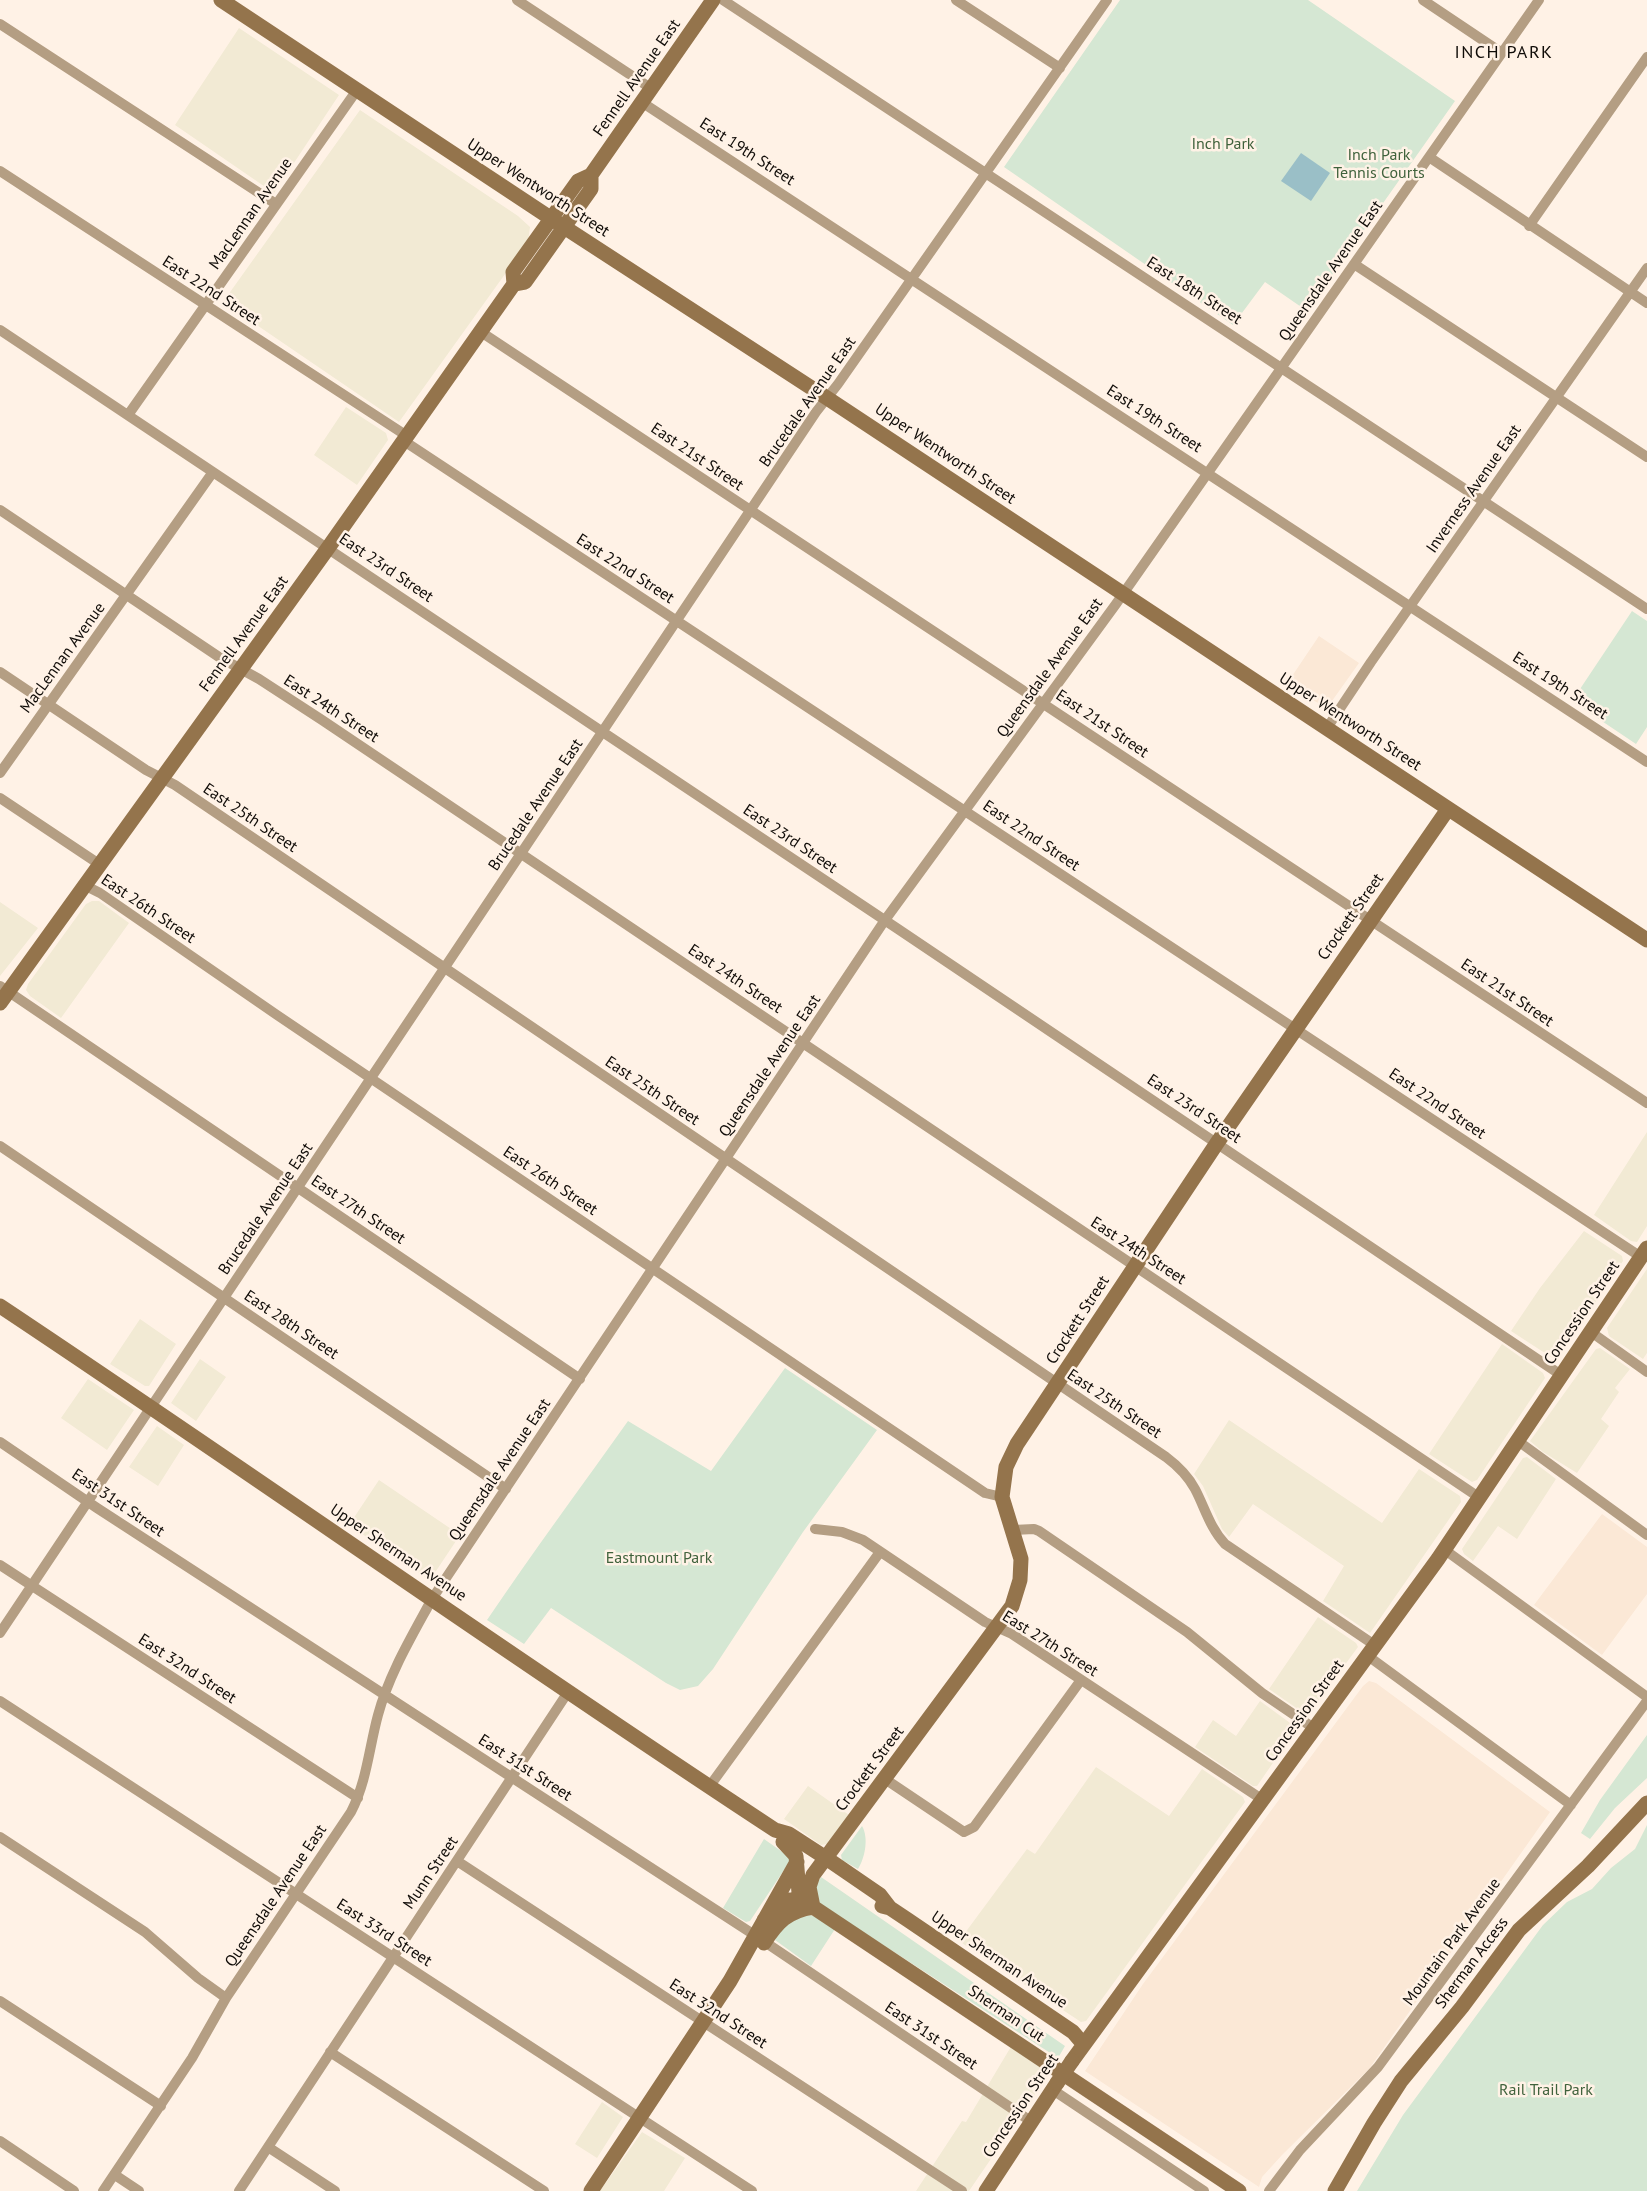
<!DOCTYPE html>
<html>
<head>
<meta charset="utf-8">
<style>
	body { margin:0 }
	canvas { display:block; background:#fff2e6 }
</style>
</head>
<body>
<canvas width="1647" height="2191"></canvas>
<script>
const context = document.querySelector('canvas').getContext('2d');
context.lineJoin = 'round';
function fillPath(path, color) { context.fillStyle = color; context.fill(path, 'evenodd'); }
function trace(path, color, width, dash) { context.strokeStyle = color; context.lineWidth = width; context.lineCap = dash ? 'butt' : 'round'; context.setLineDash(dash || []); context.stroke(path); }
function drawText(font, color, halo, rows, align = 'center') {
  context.font = font + ' "PT Sans",sans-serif'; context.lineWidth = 5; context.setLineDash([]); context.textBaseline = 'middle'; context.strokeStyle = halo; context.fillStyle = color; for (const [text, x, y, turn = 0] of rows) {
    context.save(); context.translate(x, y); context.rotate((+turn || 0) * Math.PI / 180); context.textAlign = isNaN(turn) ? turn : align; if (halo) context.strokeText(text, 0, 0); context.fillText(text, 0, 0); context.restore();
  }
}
const commercial = new Path2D(`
	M 239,28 L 339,95 L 274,193 L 175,125 Z
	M 360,110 L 518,216 L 530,227 L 528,242 L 399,422 L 223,302 Z
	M 346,407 L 386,433 L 388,440 L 357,485 L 314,455 Z
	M 92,901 L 99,901 L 129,923 L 61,1018 L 30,996 L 26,990 L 28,984 L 86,904 Z
	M 0,902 L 38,928 L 0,976 Z
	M 1647,1132 L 1647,1226 L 1637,1242 L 1631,1241 L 1594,1215 Z
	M 1584,1231 L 1622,1256 L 1623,1261 L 1559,1357 L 1554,1359 L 1511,1331 L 1540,1288 Z
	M 1647,1269 L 1647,1353 L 1643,1359 L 1609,1336 L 1607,1328 Z
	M 140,1319 L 176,1344 L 149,1386 L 145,1386 L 110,1364 Z
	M 1502,1344 L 1543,1373 L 1545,1378 L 1477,1480 L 1472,1482 L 1429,1454 Z
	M 1600,1348 L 1630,1369 L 1615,1388 L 1619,1392 L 1601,1419 L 1609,1426 L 1577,1473 L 1543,1452 L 1530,1441 L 1596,1349 Z
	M 200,1359 L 226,1377 L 196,1421 L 171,1403 Z
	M 88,1379 L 134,1410 L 107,1450 L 61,1418 Z
	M 1229,1420 L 1382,1523 L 1419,1469 L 1460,1496 L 1461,1502 L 1370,1633 L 1323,1601 L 1344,1566 L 1253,1504 L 1229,1537 L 1222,1529 L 1203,1486 L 1194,1474 Z
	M 157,1426 L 184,1445 L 158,1486 L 129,1467 Z
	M 1527,1457 L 1556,1479 L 1517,1539 L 1498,1526 L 1473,1561 L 1464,1554 L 1462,1549 L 1523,1458 Z
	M 379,1480 L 460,1535 L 432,1577 L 425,1577 L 349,1525 Z
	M 1318,1617 L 1356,1643 L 1358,1647 L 1310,1712 L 1305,1714 L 1269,1689 Z
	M 1260,1701 L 1297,1728 L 1257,1786 L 1253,1786 L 1195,1747 L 1213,1720 L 1236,1736 Z
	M 1096,1767 L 1169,1816 L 1202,1769 L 1243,1797 L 1245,1802 L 1086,2021 L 1081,2022 L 959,1941 L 1027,1849 L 1035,1854 Z
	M 808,1786 L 849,1815 L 827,1844 L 821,1845 L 784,1819 Z
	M 1012,2045 L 1051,2071 L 969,2191 L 916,2191 L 962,2121 L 966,2122 Z
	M 602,2102 L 623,2117 L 597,2158 L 575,2144 Z
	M 642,2132 L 685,2158 L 664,2191 L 600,2191 Z`);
const built = new Path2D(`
	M 1319,636 L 1359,663 L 1327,708 L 1286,685 Z
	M 1602,1514 L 1647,1547 L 1647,1594 L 1602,1655 L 1534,1605 Z
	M 1369,1681 L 1376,1683 L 1550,1812 L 1369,2069 L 1282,2155 L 1262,2177 L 1259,2187 L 1085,2071 L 1143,1984 L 1363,1686 Z`);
const green = new Path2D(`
	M 1120,0 L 1308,0 L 1455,101 L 1307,311 L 1265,282 L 1233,325 L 1004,167 Z
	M 1632,611 L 1647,621 L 1647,727 L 1636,744 L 1572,701 Z
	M 785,1368 L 877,1430 L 803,1532 L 713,1669 L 698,1686 L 680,1690 L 666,1683 L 551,1608 L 524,1644 L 487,1620 C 533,1552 581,1487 628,1421 L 711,1471 Z
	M 1647,1735 L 1647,1778 L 1615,1808 L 1590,1839 L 1581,1833 L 1600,1800 Z
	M 1647,1825 L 1647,2191 L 1357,2191 L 1403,2115 L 1543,1925 L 1567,1902 L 1592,1889 L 1611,1868 L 1635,1849 Z
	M 862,1826 C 869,1838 865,1858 858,1869 L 842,1860 L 841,1855 Z
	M 764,1839 L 788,1856 L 790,1861 L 750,1921 L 746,1922 L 723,1908 Z
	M 821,1877 L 1065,2046 L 1058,2058 L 826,1908 L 819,1903 L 815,1886 Z
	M 810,1915 L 820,1918 L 835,1929 L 811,1966 L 775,1940 L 785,1921 Z`);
const water = new Path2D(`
	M 1301,153 L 1330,173 L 1311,201 L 1281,181 Z`);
const street = new Path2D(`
	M 517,0 L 652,89
	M 723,0 L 1647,609
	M 956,0 L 1060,68
	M 1423,0 L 1502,53
	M 0,24 L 276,204
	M 643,103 L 1647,762
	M 1429,157 L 1647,303
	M 0,171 L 407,436
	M 1529,226 L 1647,57
	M 1354,264 L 1647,457
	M 0,330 L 898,929 L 1561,1375
	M 481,332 L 1647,1103
	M 128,415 L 357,90
	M 404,441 L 1641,1257
	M 0,510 L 219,657 L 259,679 L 322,720 L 1480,1498
	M 0,672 L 146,770 L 175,785 L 262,844 L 1166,1457 C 1178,1466 1188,1476 1195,1489 C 1205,1508 1210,1528 1225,1544 L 1376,1646
	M 1327,728 L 1371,662 L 1647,268
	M 0,773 L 213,472
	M 0,798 L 99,864
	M 84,885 L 100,893 L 277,1015 L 985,1493 L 1002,1497
	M 0,986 L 580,1379
	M 0,1146 L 506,1489
	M 1591,1332 L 1647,1372
	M 1518,1441 L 1647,1535
	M 0,1442 L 97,1508 L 756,1936 L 1032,2122
	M 815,1529 L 842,1532 L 863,1540 L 985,1622 L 1012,1634 L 1263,1800
	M 1013,1530 L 1034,1529 L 1039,1531 L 1187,1632 L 1262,1693 L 1315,1729
	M 1445,1550 L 1647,1697
	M 0,1565 L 358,1798
	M 0,1633 L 816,412 L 838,384 L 1107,0
	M 1368,1656 L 1571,1805
	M 0,1701 L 752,2191
	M 885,1779 L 964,1832 L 974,1827 L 1081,1680
	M 709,1787 L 880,1552
	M 0,1837 L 145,1932 L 198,1978 L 226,1998
	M 457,1861 L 962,2191
	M 0,2001 L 161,2106
	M 330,2052 L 544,2191
	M 1053,2090 L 1204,2191
	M 0,2141 L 74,2191
	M 268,2147 L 335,2191
	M 115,2175 L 139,2191
	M 103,2191 L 192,2058 L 226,1998 L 351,1812 C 367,1781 369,1748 378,1715 C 389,1674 412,1636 432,1599 L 885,920 L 1116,604 L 1539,0
	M 239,2191 L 568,1692
	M 1269,2191 L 1300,2150 L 1378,2067 L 1647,1701`);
const secondary = new Path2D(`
	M 221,0 L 564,227 L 827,398 L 1647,940
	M 514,284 L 525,282 L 591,189 L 591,175
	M 0,1003 L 328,548 L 514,284 L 513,272 L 578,181 L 591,175 L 713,0
	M 0,1306 C 260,1479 514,1659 775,1830 L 789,1834 L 826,1858 L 880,1895 L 890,1908
	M 783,1842 L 796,1856 L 799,1893 L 808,1903
	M 882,1906 L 890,1908 L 908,1920 L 1073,2032 L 1084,2045
	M 813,1907 L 809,1887 L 813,1875 L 1012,1606 L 1020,1580 L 1021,1559 L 1002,1497 L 1006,1467 L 1017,1444 L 1217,1143 L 1448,809
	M 764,1920 C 781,1899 788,1894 813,1907 L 1239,2191
	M 764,1943 C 777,1922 788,1911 813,1907
	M 1072,2061 L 1438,1559 L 1647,1248
	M 591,2191 L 730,1981 L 797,1862
	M 986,2191 L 1057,2083
	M 1335,2191 L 1374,2123 L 1401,2081 L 1462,2007 L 1519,1930 L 1588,1866 L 1647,1803`);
const secondaryBridge = new Path2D(`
	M 1057,2083 L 1072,2061`);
const streetNames = [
	["Fennell Avenue East",637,78,-55],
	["East 19th Street",747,152,33],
	["Upper Wentworth Street",538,188,33],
	["MacLennan Avenue",251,214,-55],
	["Queensdale Avenue East",1331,271,-55],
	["East 22nd Street",211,291,33],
	["East 18th Street",1194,291,33],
	["Brucedale Avenue East",808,402,-55],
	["East 19th Street",1154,419,33],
	["Upper Wentworth Street",945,454,34],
	["East 21st Street",697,457,34],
	["Inverness Avenue East",1474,489,-55],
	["East 23rd Street",386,568,34],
	["East 22nd Street",625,569,33],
	["Fennell Avenue East",244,634,-54],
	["MacLennan Avenue",63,658,-54],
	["Queensdale Avenue East",1050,668,-54],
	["East 19th Street",1560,686,33],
	["East 24th Street",331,709,33],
	["Upper Wentworth Street",1350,722,33],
	["East 21st Street",1102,724,34],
	["Brucedale Avenue East",536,805,-56],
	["East 25th Street",250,818,34],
	["East 22nd Street",1031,836,34],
	["East 23rd Street",790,839,34],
	["East 26th Street",148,909,34],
	["Crockett Street",1351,917,-55],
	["East 24th Street",735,979,34],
	["East 21st Street",1507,993,34],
	["Queensdale Avenue East",770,1066,-56],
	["East 25th Street",652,1091,34],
	["East 22nd Street",1437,1104,34],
	["East 23rd Street",1194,1109,34],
	["East 26th Street",550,1181,34],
	["Brucedale Avenue East",266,1209,-56],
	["East 27th Street",358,1210,34],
	["East 24th Street",1138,1251,33],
	["Concession Street",1582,1313,-56],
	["Crockett Street",1078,1320,-57],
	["East 28th Street",291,1325,34],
	["East 25th Street",1114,1404,34],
	["Queensdale Avenue East",500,1470,-56],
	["East 31st Street",118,1503,34],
	["Upper Sherman Avenue",398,1553,34],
	["East 27th Street",1050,1644,32],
	["East 32nd Street",187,1669,33],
	["Concession Street",1305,1711,-54],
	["East 31st Street",525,1768,33],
	["Crockett Street",870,1769,-53],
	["Munn Street",431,1873,-56],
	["Queensdale Avenue East",276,1896,-56],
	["East 33rd Street",384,1933,33],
	["Mountain Park Avenue",1452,1942,-54],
	["Upper Sherman Avenue",999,1960,34],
	["Sherman Access",1472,1963,-53],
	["East 32nd Street",718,2014,33],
	["Sherman Cut",1006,2014,34],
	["East 31st Street",931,2036,34],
	["Concession Street",1021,2106,-56]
];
const parkNames = [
	["Inch Park",1223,144],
	["Inch Park",1379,155],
	["Tennis Courts",1379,173],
	["Eastmount Park",659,1558],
	["Rail Trail Park",1546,2090]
];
const neighbourhoodNames = [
	["INCH PARK",1504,53]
];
fillPath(commercial, '#f2ead4');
fillPath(built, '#fbe8d6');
fillPath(green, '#d5e7d3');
fillPath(water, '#9abfc7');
trace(street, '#b49e83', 10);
trace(secondary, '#94744c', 15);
trace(secondaryBridge, '#94744c', 15);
drawText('16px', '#100c08', '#fff2e6', streetNames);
drawText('16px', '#40623c', '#fff2e6', parkNames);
context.letterSpacing = '1.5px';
drawText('18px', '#100c08', '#fff2e6', neighbourhoodNames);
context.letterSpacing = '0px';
</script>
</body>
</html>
